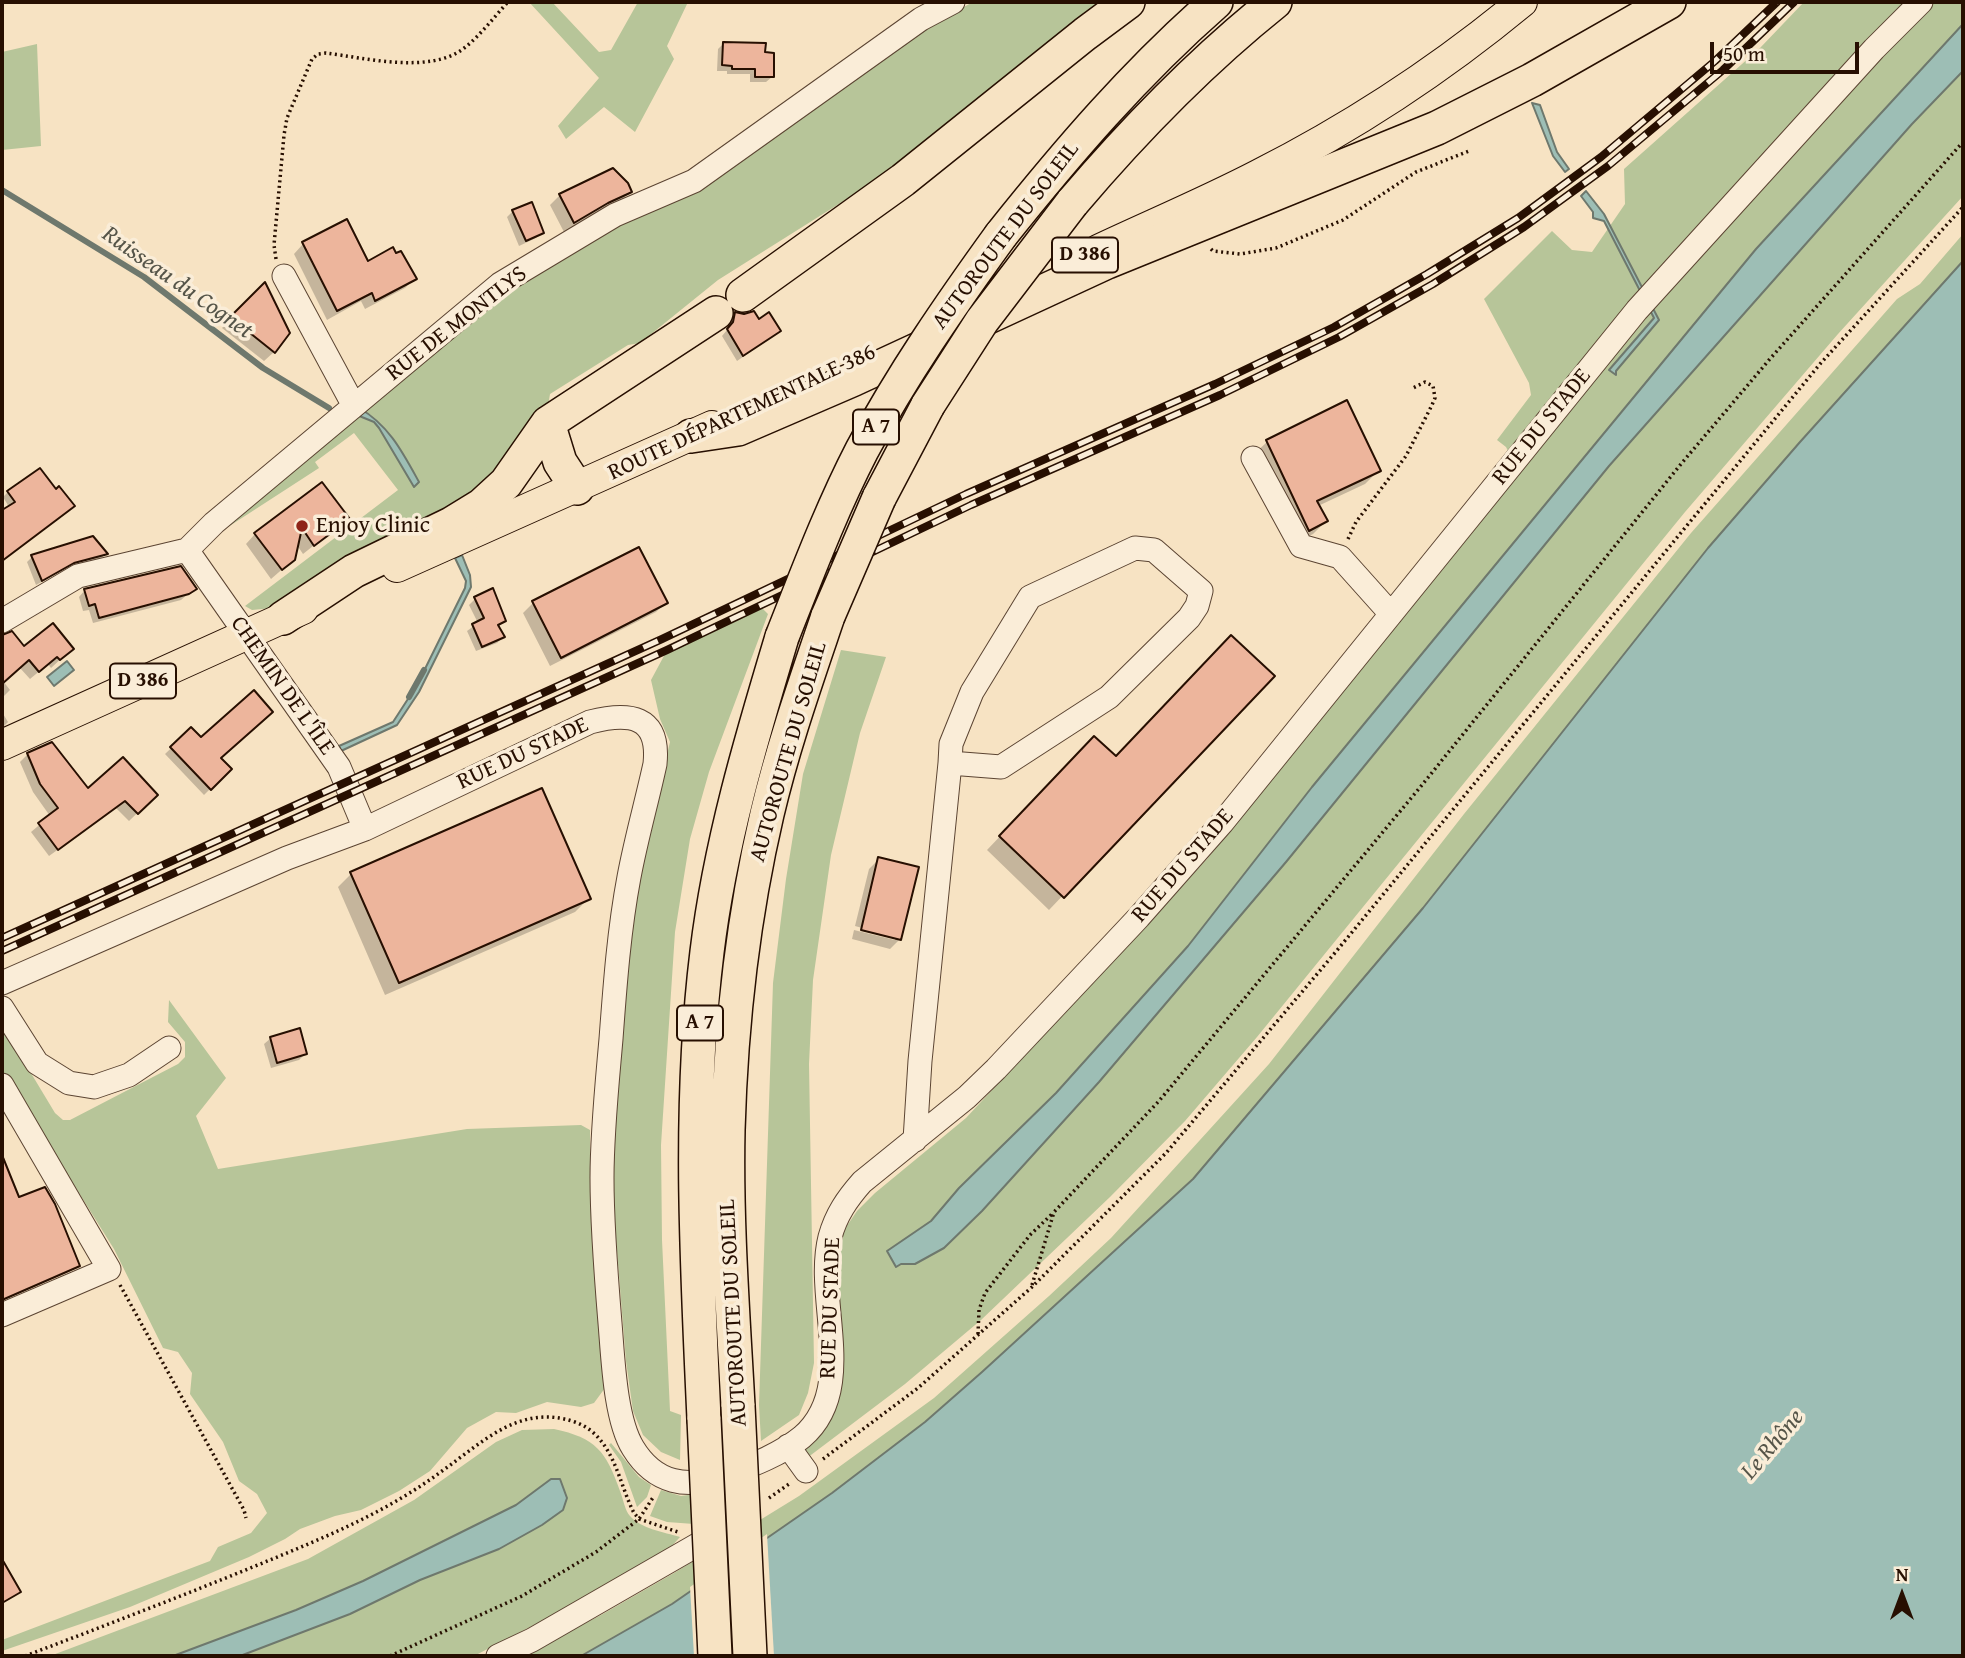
<!DOCTYPE html>
<html>
<head>
<meta charset="utf-8">
<style>
	body { margin:0 }
	#map { position:relative; width:1965px; height:1658px; overflow:hidden; background:#f7e3c3; font-family:"Gentium Book Plus",serif }
	canvas { display:block }
	.frame { position:absolute; inset:0; border:4px solid #270f01; pointer-events:none }
	.north { position:absolute; left:1867px; top:1560px; width:70px; height:70px; -webkit-text-stroke:5px #faedd8; paint-order:stroke; rotate:0deg; font-size:19px; font-weight:700; line-height:28px; text-align:center; color:#270f01 }
	.north::after { content:''; display:block; margin:auto; width:24px; height:32px; background:#270f01; clip-path:polygon(50% 0,100% 100%,50% 72%,0 100%) }
	.scale { position:absolute; left:1710px; top:42px; width:149px; height:32px; box-sizing:border-box; border:4px solid #270f01; border-top:0; padding-left:9px; font-size:21px; line-height:24px; white-space:nowrap; color:#270f01; -webkit-text-stroke:5px #faedd8; paint-order:stroke }
</style>
</head>
<body>
<div id="map">
<canvas width="1965" height="1658"></canvas>
<div class="frame"></div>
<div class="north">N</div>
<div class="scale">50 m</div>
</div>
<script>
const context = document.querySelector('canvas').getContext('2d');
context.lineJoin = 'round';
function fillPath(path, color) { context.fillStyle = color; context.fill(path, 'evenodd'); }
function trace(path, color, width, dash) { context.strokeStyle = color; context.lineWidth = width; context.lineCap = dash ? 'butt' : 'round'; context.setLineDash(dash || []); context.stroke(path); }
function drawText(font, color, halo, rows, align = 'center') {
  context.font = font + ' "Gentium Book Plus",serif'; context.lineWidth = 7; context.setLineDash([]); context.textBaseline = 'middle'; context.strokeStyle = halo; context.fillStyle = color; for (const [text, x, y, turn = 0] of rows) {
    context.save(); context.translate(x, y); context.rotate((+turn || 0) * Math.PI / 180); context.textAlign = isNaN(turn) ? turn : align; if (halo) context.strokeText(text, 0, 0); context.fillText(text, 0, 0); context.restore();
  }
}
const green = new Path2D(`
	M 529,2 L 552,2 L 599,52 L 611,50 L 638,2 L 688,2 L 667,46 L 674,59 L 635,132 L 604,107 L 566,139 L 558,126 L 599,78 Z
	M 973,2 L 1102,2 L 869,185 L 718,280 L 640,343 L 628,345 L 550,394 L 548,406 L 485,490 L 272,608 L 252,610 L 245,606 L 398,490 L 354,433 L 315,462 L 319,468 L 228,527 L 226,525 L 505,290 L 590,239 L 681,196 L 886,50 Z
	M 1804,2 L 1963,2 L 1963,24 L 1756,249 L 1312,787 L 1188,946 L 1056,1093 L 959,1188 L 931,1221 L 887,1251 L 897,1267 L 900,1264 L 915,1264 L 944,1248 L 982,1211 L 1099,1082 L 1286,862 L 1609,466 L 1912,124 L 1963,71 L 1963,196 L 1838,334 L 1685,512 L 1257,1037 L 1185,1121 L 1110,1197 L 981,1320 L 905,1384 L 807,1458 L 798,1449 L 815,1435 L 835,1258 L 840,1236 L 857,1211 L 875,1193 L 966,1118 L 1207,859 L 1517,469 L 1506,447 L 1497,440 L 1531,395 L 1529,383 L 1484,299 L 1552,231 L 1572,250 L 1592,252 L 1625,204 L 1624,169 L 1760,48 Z
	M 37,44 L 41,146 L 2,150 L 2,52 Z
	M 1963,234 L 1963,261 L 1800,442 L 1708,548 L 1423,908 L 1193,1179 L 982,1372 L 925,1422 L 832,1493 L 672,1604 L 581,1656 L 522,1656 L 601,1615 L 674,1573 L 799,1496 L 934,1398 L 1049,1296 L 1111,1238 L 1269,1064 L 1464,814 L 1691,533 L 1897,299 L 1920,284 Z
	M 762,608 L 768,614 L 709,772 L 690,839 L 675,932 L 661,1145 L 662,1240 L 670,1411 L 681,1415 L 680,1460 L 661,1452 L 643,1435 L 633,1411 L 626,1361 L 615,1227 L 613,1158 L 616,1066 L 638,875 L 670,742 L 660,719 L 651,680 L 665,654 Z
	M 841,650 L 886,657 L 860,733 L 831,855 L 813,980 L 809,1064 L 814,1363 L 808,1393 L 799,1415 L 761,1441 L 759,1405 L 773,983 L 786,879 L 803,774 Z
	M 169,1000 L 226,1078 L 196,1116 L 218,1169 L 467,1129 L 581,1125 L 590,1130 L 590,1194 L 605,1388 L 594,1403 L 581,1407 L 547,1402 L 516,1413 L 496,1412 L 467,1428 L 430,1471 L 399,1491 L 361,1510 L 335,1516 L 300,1529 L 285,1539 L 249,1557 L 130,1607 L 2,1651 L 2,1640 L 210,1561 L 218,1547 L 251,1533 L 267,1513 L 257,1494 L 239,1481 L 223,1442 L 190,1394 L 192,1373 L 178,1352 L 163,1348 L 114,1249 L 2,1070 L 2,1025 L 55,1113 L 63,1120 L 70,1120 L 178,1064 L 185,1057 L 185,1042 L 168,1022 Z
	M 554,1429 C 596,1438 606,1451 620,1491 C 623,1498 625,1511 630,1516 C 641,1529 664,1532 680,1537 L 670,1548 L 561,1611 L 474,1656 L 240,1656 L 350,1614 L 420,1580 L 499,1549 L 542,1525 L 563,1510 L 551,1479 L 516,1505 L 363,1581 L 296,1610 L 173,1656 L 50,1656 L 308,1559 L 414,1500 L 496,1442 L 522,1430 Z
	M 611,1443 L 639,1477 L 651,1485 L 647,1497 L 637,1507 L 621,1462 L 609,1445 Z
	M 661,1490 L 681,1496 L 695,1494 L 694,1524 L 667,1522 L 650,1516 Z`);
const water = new Path2D(`
	M 1963,24 L 1963,71 L 1912,124 L 1609,466 L 1286,862 L 1099,1082 L 982,1211 L 944,1248 L 915,1264 L 901,1264 L 896,1267 L 887,1251 L 931,1221 L 959,1188 L 1056,1093 L 1188,946 L 1312,787 L 1756,249 Z
	M 1532,103 L 1540,105 L 1557,152 L 1569,169 L 1565,172 L 1553,156 Z
	M 1586,191 L 1604,214 L 1659,320 L 1616,371 L 1616,375 L 1609,370 L 1654,318 L 1604,221 L 1593,218 L 1593,212 L 1581,196 Z
	M 1963,261 L 1963,1656 L 581,1656 L 672,1604 L 832,1493 L 925,1422 L 982,1372 L 1193,1179 L 1423,908 L 1708,548 L 1800,442 Z
	M 359,408 C 389,425 403,453 419,482 L 414,487 L 379,428 L 374,422 L 352,413 Z
	M 462,555 L 470,575 L 471,587 L 419,692 L 397,725 L 341,751 L 339,746 L 393,722 L 417,685 L 465,588 L 466,581 L 455,558 Z
	M 67,661 L 74,670 L 54,686 L 47,677 Z
	M 551,1479 L 560,1479 L 567,1498 L 563,1510 L 542,1525 L 499,1549 L 420,1580 L 350,1614 L 240,1656 L 173,1656 L 296,1610 L 363,1581 L 516,1505 Z`);
const pier = new Path2D(`
	M 767,1534 L 774,1656 L 694,1656 L 690,1587 Z`);
const shadow = new Path2D(`
	M 724,43 L 764,54 L 772,77 L 766,82 L 750,82 L 750,74 L 727,74 L 727,71 L 717,71 L 718,49 Z
	M 630,192 L 620,202 L 596,212 L 564,232 L 550,205 L 560,195 Z
	M 513,211 L 542,232 L 536,238 L 519,246 L 507,217 Z
	M 303,244 L 368,263 L 415,278 L 405,288 L 365,309 L 361,301 L 327,320 L 294,254 Z
	M 264,285 L 274,352 L 264,361 L 222,328 Z
	M 736,314 L 744,316 L 772,337 L 737,361 L 722,336 L 727,330 L 729,321 Z
	M 1346,403 L 1379,470 L 1365,484 L 1318,506 L 1326,521 L 1313,534 L 1295,543 L 1253,455 L 1267,442 Z
	M 8,492 L 68,511 L 2,560 L 2,512 L 9,507 L 3,497 Z
	M 347,519 L 303,554 L 297,545 L 294,559 L 271,579 L 246,544 L 255,534 Z
	M 638,549 L 666,602 L 656,612 L 550,666 L 523,613 L 533,603 Z
	M 105,554 L 100,560 L 67,568 L 36,585 L 27,562 L 32,557 Z
	M 195,588 L 181,600 L 93,623 L 89,610 L 83,611 L 79,597 L 85,590 Z
	M 475,599 L 504,621 L 498,627 L 503,637 L 497,643 L 476,651 L 467,631 L 478,623 L 469,605 Z
	M 2,636 L 24,649 L 63,657 L 51,668 L 48,664 L 30,679 L 20,668 L 3,681 L 10,690 L 2,698 Z
	M 1272,676 L 1049,910 L 987,850 L 1081,751 L 1116,759 Z
	M 2,712 L 8,722 L 2,728 Z
	M 191,729 L 230,769 L 204,795 L 165,754 Z
	M 28,754 L 88,791 L 156,795 L 129,821 L 116,808 L 49,856 L 31,832 L 50,816 L 33,792 L 20,762 Z
	M 879,859 L 900,939 L 890,949 L 852,939 L 854,930 L 895,940 L 895,937 L 855,926 L 869,869 Z
	M 351,874 L 589,898 L 575,912 L 385,995 L 338,887 Z
	M 271,1038 L 305,1054 L 299,1060 L 271,1068 L 264,1044 Z
	M 2,1158 L 19,1200 L 78,1266 L 2,1300 Z`);
const stream = new Path2D(`
	M 2,190 L 144,277 L 263,368 L 329,408
	M 409,697 L 424,670`);
const building = new Path2D(`
	M 723,42 L 766,43 L 765,52 L 774,53 L 774,77 L 755,77 L 755,69 L 732,69 L 732,66 L 722,65 Z
	M 613,168 L 628,183 L 632,192 L 608,203 L 574,223 L 559,194 Z
	M 532,202 L 544,233 L 526,241 L 512,210 Z
	M 347,219 L 368,261 L 393,247 L 396,253 L 401,251 L 417,279 L 375,301 L 372,293 L 337,311 L 302,242 Z
	M 265,282 L 290,333 L 275,353 L 230,317 Z
	M 754,311 L 759,319 L 769,312 L 781,331 L 743,356 L 727,329 L 733,322 L 735,312 L 744,314 Z
	M 1347,400 L 1381,471 L 1317,501 L 1328,521 L 1309,531 L 1266,440 Z
	M 40,468 L 56,489 L 59,486 L 75,506 L 2,561 L 2,510 L 15,502 L 7,491 Z
	M 322,482 L 350,519 L 314,546 L 302,528 L 295,560 L 282,570 L 254,533 Z
	M 93,536 L 108,554 L 74,563 L 42,581 L 31,555 Z
	M 639,547 L 668,603 L 561,658 L 532,601 Z
	M 181,566 L 197,589 L 189,594 L 99,618 L 95,604 L 89,606 L 84,589 Z
	M 493,588 L 506,621 L 498,625 L 505,637 L 482,647 L 472,624 L 484,618 L 474,597 Z
	M 53,623 L 74,649 L 60,660 L 57,657 L 39,672 L 29,660 L 2,684 L 2,635 L 12,631 L 24,646 Z
	M 1231,635 L 1275,676 L 1064,898 L 999,836 L 1094,736 L 1116,756 Z
	M 254,690 L 273,712 L 221,758 L 232,769 L 211,790 L 170,747 L 191,727 L 201,737 Z
	M 52,742 L 88,788 L 123,757 L 158,795 L 138,814 L 125,801 L 58,850 L 38,823 L 58,808 L 40,784 L 27,753 Z
	M 542,788 L 591,899 L 399,983 L 350,872 Z
	M 878,857 L 919,867 L 901,940 L 861,930 Z
	M 300,1028 L 307,1054 L 277,1063 L 270,1037 Z
	M 2,1155 L 19,1197 L 45,1187 L 55,1204 L 80,1266 L 2,1300 Z
	M 2,1559 L 21,1592 L 2,1603 Z`);
const path = new Path2D(`
	M 1211,249 L 1213,251 L 1240,254 L 1276,248 L 1343,220 L 1416,172 L 1469,151
	M 276,259 L 274,245 L 284,135 L 287,118 L 312,59 L 318,54 L 326,53 C 365,58 429,74 463,49 C 480,36 494,17 508,2
	M 1348,539 L 1356,522 L 1406,456 L 1432,405 L 1435,398 L 1433,386 L 1425,382 L 1413,388
	M 120,1285 L 244,1510 L 246,1518
	M 1032,1285 L 1054,1212 L 1159,1101 L 1422,785 L 1681,464 L 1769,360 L 1963,142
	M 978,1334 L 979,1310 L 985,1293 L 1030,1235 L 1052,1214
	M 823,1459 L 918,1388 L 1032,1287 L 1166,1153 L 1334,954 L 1820,364 L 1963,207
	M 769,1498 L 789,1484
	M 25,1656 C 99,1628 174,1599 248,1569 C 316,1541 383,1515 442,1471 C 483,1442 520,1403 575,1422 C 614,1436 618,1482 634,1513 L 639,1519 L 678,1532
	M 390,1656 L 522,1596 L 596,1552 L 639,1519 L 654,1496`);
const minor = new Path2D(`
	M 284,276 L 354,406
	M 1253,458 L 1301,546 L 1340,557 L 1391,614
	M 1135,548 L 1154,550 L 1201,591 L 1197,606 L 1189,618 L 1109,697 L 1001,767 L 950,763 L 951,744 L 972,692 L 1030,597 Z
	M 187,550 L 339,767 L 365,829
	M 2,621 L 78,576 L 187,550 L 214,523 L 500,284 L 615,215 L 694,181 L 921,19 L 953,2
	M 2,983 L 287,858 L 365,829 L 590,722 C 629,712 660,715 655,764 C 647,801 636,839 629,877 C 619,930 615,985 611,1039 C 607,1085 602,1132 602,1178 C 602,1227 606,1275 610,1323 C 613,1358 615,1419 633,1448 C 655,1484 687,1489 724,1476 C 750,1466 780,1455 802,1437 C 859,1388 814,1300 830,1237 C 836,1215 847,1199 862,1182 L 967,1097 L 996,1069 L 1139,917 L 1222,823 L 1637,310 L 1874,49 L 1921,2
	M 2,1008 L 37,1063 L 69,1083 L 94,1087 L 129,1075 L 169,1048
	M 2,1085 L 109,1269 L 2,1315
	M 915,1140 L 920,1061 L 950,763
	M 788,1446 L 806,1471
	M 498,1656 L 532,1640 L 704,1541`);
const major = new Path2D(`
	M 1098,250 C 1151,225 1206,202 1258,175 C 1353,127 1441,69 1522,2
	M 397,567 L 712,426
	M 2,745 L 303,609`);
const highway = new Path2D(`
	M 1072,203 C 1134,130 1200,62 1275,2
	M 1001,235 C 1068,151 1135,73 1216,2
	M 743,295 L 903,180 L 1085,34 L 1128,2
	M 548,423 L 560,462 L 577,488
	M 691,436 L 738,429 L 854,379 L 1107,262 L 1437,128 L 1532,80 L 1669,2
	M 879,498 L 928,405
	M 283,618 L 354,571 L 451,524 L 482,505 L 506,483 L 548,423 L 716,313
	M 738,1406 C 733,1314 726,1222 728,1130 C 731,1024 743,917 767,814 C 783,746 806,681 828,616
	M 704,1419 C 697,1263 688,1107 707,952 C 720,844 751,740 782,637`);
const rail = new Path2D(`
	M 2,938 L 662,639 L 966,494 L 1215,384 L 1334,327 L 1427,274 L 1518,218 L 1601,157 L 1715,61 L 1777,2
	M 2,951 L 667,650 L 971,505 L 1220,395 L 1339,337 L 1433,284 L 1524,227 L 1608,166 L 1723,70 L 1794,2`);
const highwayBridge = new Path2D(`
	M 928,405 L 982,321 L 1072,203
	M 828,616 L 879,498
	M 782,637 C 807,574 831,510 862,450 C 902,375 951,304 1001,235
	M 738,1406 L 750,1656
	M 704,1419 L 715,1656`);
const markers = [
	[302,526,7,"#8f2418"]
];
const shields = [
	[1085,255,66],
	[876,427,46],
	[143,681,66],
	[700,1023,46]
];
const shieldNames = [
	["D 386",1085,255],
	["A 7",876,427],
	["D 386",143,681],
	["A 7",700,1023]
];
const streetNames = [
	["AUTOROUTE DU SOLEIL",1006,236,-53],
	["RUE DE MONTLYS",457,324,-38],
	["ROUTE DÉPARTEMENTALE 386",742,413,-25],
	["RUE DU STADE",1542,427,-51],
	["CHEMIN DE L'ÎLE",282,686,55],
	["AUTOROUTE DU SOLEIL",789,752,-74],
	["RUE DU STADE",523,754,-25],
	["RUE DU STADE",1183,866,-49],
	["RUE DU STADE",831,1308,-88],
	["AUTOROUTE DU SOLEIL",734,1313,-93]
];
const poiNames = [
	["Enjoy Clinic",316,526]
];
const waterNames = [
	["Ruisseau du Cognet",177,283,35],
	["Le Rhône",1773,1445,-50]
];
fillPath(green, '#b7c599');
fillPath(water, '#9dbeb5');
trace(water, '#6e786d', 2);
fillPath(pier, '#f7e3c3');
fillPath(shadow, '#0003');
trace(stream, '#6e786d', 6);
fillPath(building, '#edb59c');
trace(building, '#270f01', 2);
trace(minor, '#5b4432', 25);
trace(major, '#270f01', 32);
trace(highway, '#270f01', 36);
trace(path, '#270f01', 3.5, [2, 3.5]);
trace(minor, '#faedd8', 23);
trace(major, '#f7e3c3', 30);
trace(highway, '#f7e3c3', 33);
trace(rail, '#270f01', 8);
trace(rail, '#faedd8', 5, [16]);
trace(highwayBridge, '#270f01', 36, []);
trace(highwayBridge, '#f7e3c3', 33);
for (const [x, y, r, color] of markers) { const dot = new Path2D(); dot.arc(x, y, r, 0, 2 * Math.PI); context.fillStyle = color; context.fill(dot); trace(dot, '#faedd8', 2.5); }
for (const [x, y, w] of shields) { const box = new Path2D(); box.roundRect(x - w / 2, y - 17.5, w, 35, 5); context.fillStyle = '#faedd8'; context.fill(box); trace(box, '#270f01', 2); }
drawText('bold 21px', '#270f01', null, shieldNames);
drawText('23px', '#270f01', '#faedd8', streetNames);
drawText('23px', '#270f01', '#faedd8', poiNames, 'left');
drawText('italic 24px', '#565549', '#faedd8', waterNames);
</script>
</body>
</html>
